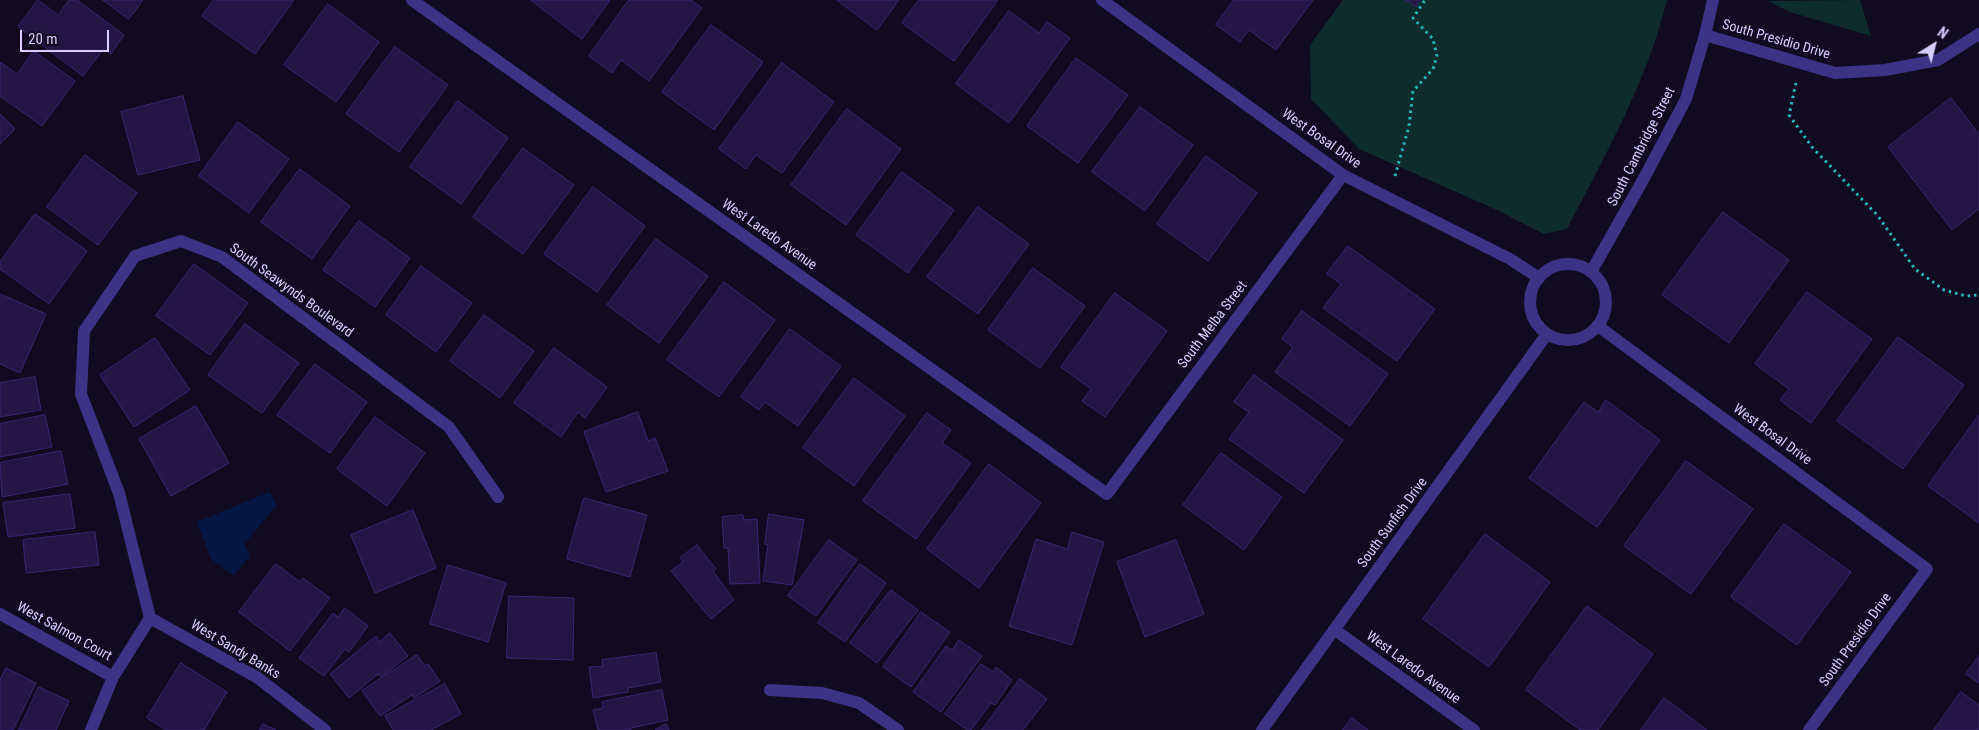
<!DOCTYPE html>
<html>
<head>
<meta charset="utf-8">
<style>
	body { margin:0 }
	#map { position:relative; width:1979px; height:730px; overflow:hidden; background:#110b22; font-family:"Roboto Condensed",sans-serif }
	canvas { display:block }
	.north { position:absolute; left:1909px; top:20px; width:50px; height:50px; -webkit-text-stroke:4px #110b22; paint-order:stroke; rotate:36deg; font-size:14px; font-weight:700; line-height:20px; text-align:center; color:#d7cdff }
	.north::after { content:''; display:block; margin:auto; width:18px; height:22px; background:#d7cdff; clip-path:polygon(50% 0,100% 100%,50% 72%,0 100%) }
	.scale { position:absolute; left:20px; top:30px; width:89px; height:22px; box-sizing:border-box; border:2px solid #d7cdff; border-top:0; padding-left:6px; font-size:15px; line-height:18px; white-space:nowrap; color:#d7cdff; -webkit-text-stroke:4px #110b22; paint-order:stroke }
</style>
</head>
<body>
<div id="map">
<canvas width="1979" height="730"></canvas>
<div class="north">N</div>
<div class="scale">20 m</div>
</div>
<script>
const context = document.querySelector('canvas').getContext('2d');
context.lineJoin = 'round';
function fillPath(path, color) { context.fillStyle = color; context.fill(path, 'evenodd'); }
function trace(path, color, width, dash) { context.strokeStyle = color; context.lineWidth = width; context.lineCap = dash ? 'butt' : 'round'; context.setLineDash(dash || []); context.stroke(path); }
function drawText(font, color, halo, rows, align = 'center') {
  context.font = font + ' "Roboto Condensed",sans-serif'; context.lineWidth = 4.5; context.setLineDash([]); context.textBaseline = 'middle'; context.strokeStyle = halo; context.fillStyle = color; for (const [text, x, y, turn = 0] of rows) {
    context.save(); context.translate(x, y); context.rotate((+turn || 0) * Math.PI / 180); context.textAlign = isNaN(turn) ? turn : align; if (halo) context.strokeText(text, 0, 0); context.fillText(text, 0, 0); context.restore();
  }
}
const green = new Path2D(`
	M 1343,0 L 1667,0 C 1647,81 1605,156 1567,229 L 1544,234 L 1497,210 L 1359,149 L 1311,99 L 1310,45 Z
	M 1860,0 L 1871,36 L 1790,12 L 1768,1 Z`);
const water = new Path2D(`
	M 269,492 L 277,505 L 244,544 L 250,555 L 234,576 L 211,559 L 197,522 Z`);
const building = new Path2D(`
	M 38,0 L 58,15 L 69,0 L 77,0 L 124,35 L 111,54 L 104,48 L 83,76 L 18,27 Z
	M 103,0 L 143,0 L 129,19 Z
	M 214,0 L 294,0 L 255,54 L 202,16 Z
	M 531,0 L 610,0 L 582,39 Z
	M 629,0 L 691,0 L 702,8 L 649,81 L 621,60 L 612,73 L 589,56 Z
	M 837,0 L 899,0 L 877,30 Z
	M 919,0 L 998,0 L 954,61 L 902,23 Z
	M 1234,0 L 1313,0 L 1276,50 L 1249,30 L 1240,42 L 1216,25 Z
	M 1406,0 L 1420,0 L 1416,6 Z
	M 328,4 L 379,42 L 336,102 L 284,65 Z
	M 1009,11 L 1039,33 L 1047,22 L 1070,38 L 1009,123 L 956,84 Z
	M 711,25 L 763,62 L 714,130 L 662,92 Z
	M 395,47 L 448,85 L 399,152 L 346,114 Z
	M 34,51 L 75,81 L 42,126 L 0,96 L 0,62 L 17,74 Z
	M 1076,58 L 1128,95 L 1078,163 L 1027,126 Z
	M 782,63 L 834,102 L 782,173 L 756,155 L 746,169 L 719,149 Z
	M 183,96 L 200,160 L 138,175 L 121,112 Z
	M 1951,98 L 1979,134 L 1979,209 L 1952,230 L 1888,147 Z
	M 458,101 L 508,138 L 461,204 L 410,167 Z
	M 1140,107 L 1193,145 L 1145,211 L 1092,172 Z
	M 847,109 L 901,149 L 846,225 L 791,185 Z
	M 0,114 L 15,129 L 0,144 Z
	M 238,122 L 289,159 L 249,213 L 199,176 Z
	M 523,148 L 574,185 L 523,254 L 473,217 Z
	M 85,155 L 137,193 L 98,245 L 47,207 Z
	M 1206,156 L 1257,193 L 1208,261 L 1157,224 Z
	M 300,169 L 350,206 L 312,259 L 261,222 Z
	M 902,172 L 954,210 L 908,273 L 856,235 Z
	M 593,187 L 645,226 L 597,292 L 544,254 Z
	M 978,207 L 1029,244 L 978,314 L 927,277 Z
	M 1723,212 L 1789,260 L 1729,343 L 1662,295 Z
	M 35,214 L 87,251 L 49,304 L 0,269 L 0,262 Z
	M 359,221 L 410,258 L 375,307 L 323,270 Z
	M 656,239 L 708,276 L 659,343 L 607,305 Z
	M 1348,246 L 1435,309 L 1397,361 L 1323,308 L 1341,284 L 1327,274 Z
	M 194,264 L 248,303 L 210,355 L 156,316 Z
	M 421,266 L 472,303 L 436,352 L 386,315 Z
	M 1033,268 L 1085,306 L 1040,368 L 988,330 Z
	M 724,282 L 775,320 L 719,397 L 667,360 Z
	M 1807,292 L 1872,339 L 1811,423 L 1780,400 L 1789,389 L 1755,364 Z
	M 1115,293 L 1167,331 L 1105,417 L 1082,401 L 1091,389 L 1061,367 Z
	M 0,294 L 46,314 L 20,373 L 0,364 Z
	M 1302,311 L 1388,374 L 1350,426 L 1275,372 L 1293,347 L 1282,339 Z
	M 484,315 L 534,351 L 500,398 L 450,361 Z
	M 245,324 L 299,363 L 262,413 L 208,375 Z
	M 790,329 L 841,366 L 798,426 L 765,402 L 759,410 L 741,397 Z
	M 1898,337 L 1964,385 L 1903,469 L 1837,421 Z
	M 155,338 L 190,390 L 134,427 L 100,375 Z
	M 554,348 L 607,387 L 585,418 L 578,412 L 561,437 L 514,403 Z
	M 315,364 L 367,402 L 330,453 L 277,415 Z
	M 1254,375 L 1343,440 L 1304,493 L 1229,439 L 1249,412 L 1234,402 Z
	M 35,377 L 41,410 L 0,417 L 0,383 Z
	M 854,378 L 905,416 L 854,486 L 803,448 Z
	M 1606,400 L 1660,440 L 1597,527 L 1529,478 L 1584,402 L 1598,412 Z
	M 196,406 L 229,463 L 171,496 L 139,439 Z
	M 638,412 L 648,441 L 655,438 L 668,471 L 606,492 L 584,432 Z
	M 927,413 L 951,430 L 942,443 L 971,463 L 916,539 L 863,501 Z
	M 45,415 L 52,447 L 0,457 L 0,424 Z
	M 1979,415 L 1979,523 L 1928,486 Z
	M 375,417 L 425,453 L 387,506 L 337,469 Z
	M 61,451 L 68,484 L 2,497 L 0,463 Z
	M 1221,453 L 1282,497 L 1244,550 L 1183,505 Z
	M 1686,461 L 1753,509 L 1691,594 L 1624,546 Z
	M 989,464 L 1041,503 L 979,588 L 927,549 Z
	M 70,494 L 75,528 L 8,537 L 3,503 Z
	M 584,498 L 647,515 L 630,577 L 567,559 Z
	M 413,510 L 436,568 L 375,593 L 351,535 Z
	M 769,514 L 804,520 L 792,585 L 763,581 L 768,545 L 765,544 Z
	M 743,515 L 744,520 L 757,519 L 760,583 L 730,584 L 728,548 L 724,548 L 722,517 Z
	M 1784,524 L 1851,572 L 1797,645 L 1731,597 Z
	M 95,532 L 99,565 L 26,573 L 23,540 Z
	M 1072,532 L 1104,542 L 1072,645 L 1009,626 L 1036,539 L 1067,549 Z
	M 1485,534 L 1550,582 L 1489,667 L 1423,619 Z
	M 829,540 L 857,560 L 816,616 L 788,596 Z
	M 1176,540 L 1204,614 L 1145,637 L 1117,562 Z
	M 697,545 L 716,569 L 713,571 L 734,600 L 711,619 L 671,571 L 683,562 L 680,558 Z
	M 276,564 L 300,582 L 303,578 L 330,598 L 290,651 L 239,612 Z
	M 860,564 L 886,583 L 845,642 L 818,623 Z
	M 448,565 L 506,583 L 488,642 L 430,624 Z
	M 891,590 L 918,610 L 877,663 L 850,643 Z
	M 509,596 L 574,598 L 573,660 L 507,658 Z
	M 1587,606 L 1653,654 L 1598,730 L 1580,730 L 1526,690 Z
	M 345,608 L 368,626 L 349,652 L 345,649 L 324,676 L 299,658 L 333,613 L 338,617 Z
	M 921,612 L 950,632 L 911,687 L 883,667 Z
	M 390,633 L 408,656 L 381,677 L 378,674 L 349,698 L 330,674 L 376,636 L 379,642 Z
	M 959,640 L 982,656 L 941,712 L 913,692 L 946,646 L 952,650 Z
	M 656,653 L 661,682 L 628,688 L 628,692 L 593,698 L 589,667 L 603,666 L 602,660 Z
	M 417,655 L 425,666 L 428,664 L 440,681 L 414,698 L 412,695 L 380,716 L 362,691 Z
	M 1979,656 L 1979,683 L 1966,674 Z
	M 181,663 L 227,692 L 204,730 L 166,730 L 147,718 Z
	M 981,664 L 993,672 L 996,667 L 1012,680 L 995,705 L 991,703 L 971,730 L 967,730 L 945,714 Z
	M 6,668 L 36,683 L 13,730 L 0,730 L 0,681 Z
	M 1020,679 L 1047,699 L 1023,730 L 982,730 Z
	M 445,684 L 461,714 L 431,730 L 393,730 L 385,716 Z
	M 39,687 L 69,701 L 56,730 L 19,730 Z
	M 662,690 L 668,720 L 631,728 L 631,730 L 598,730 L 593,710 L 603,708 L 602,702 Z
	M 1961,692 L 1979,705 L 1979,730 L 1934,730 Z
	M 1664,698 L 1707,730 L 1641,730 Z
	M 1352,718 L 1368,730 L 1343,730 Z
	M 263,724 L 276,730 L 260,730 Z
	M 666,724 L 669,730 L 655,730 L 656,729 Z`);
const path = new Path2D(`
	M 1796,83 L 1789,115 L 1812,147 L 1878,216 L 1915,269 L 1944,290 L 1966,296 L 1979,295
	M 1395,176 L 1409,126 L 1413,91 L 1433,69 L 1437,56 L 1433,39 L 1413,18 L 1425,0`);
const minor = new Path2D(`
	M 412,0 L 1107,494 L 1343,175
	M 1102,0 L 1343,175 L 1510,259 L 1539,278
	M 1705,35 L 1835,73 L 1885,70 L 1938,60 L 1979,34
	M 1598,326 L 1927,569 L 1809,730
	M 0,614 L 113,677
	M 150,618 L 258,678 L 325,730
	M 1335,630 L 1474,730
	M 770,690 L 822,693 L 859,703 L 898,730
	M 91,730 L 113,677 L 150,618 L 119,493 L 81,394 L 84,331 L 135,256 L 181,241 L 222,257 L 449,427 L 498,497`);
const tertiary = new Path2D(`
	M1530 302a38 38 0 1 1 76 0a38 38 0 1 1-76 0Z
	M 1591,272 L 1643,180 L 1686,99 L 1705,35 L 1713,0
	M 1262,730 L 1547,334`);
const streetNames = [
	["South Presidio Drive",1776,40,16],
	["West Bosal Drive",1321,139,35],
	["South Cambridge Street",1642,147,-63],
	["West Laredo Avenue",769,235,35],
	["South Seawynds Boulevard",291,291,36],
	["South Melba Street",1213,325,-53],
	["West Bosal Drive",1772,435,36],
	["South Sunfish Drive",1393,523,-54],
	["West Salmon Court",64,632,29],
	["South Presidio Drive",1856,640,-54],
	["West Sandy Banks",235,650,31],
	["West Laredo Avenue",1413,668,36]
];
fillPath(green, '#0e2b2d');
fillPath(water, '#051642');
fillPath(building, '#231645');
trace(building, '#3b2573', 1);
trace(path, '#22b9bd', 3, [2.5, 4]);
trace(minor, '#3c3286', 12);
trace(tertiary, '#3c3286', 12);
drawText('14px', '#d7cdff', '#110b22', streetNames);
</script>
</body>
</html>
